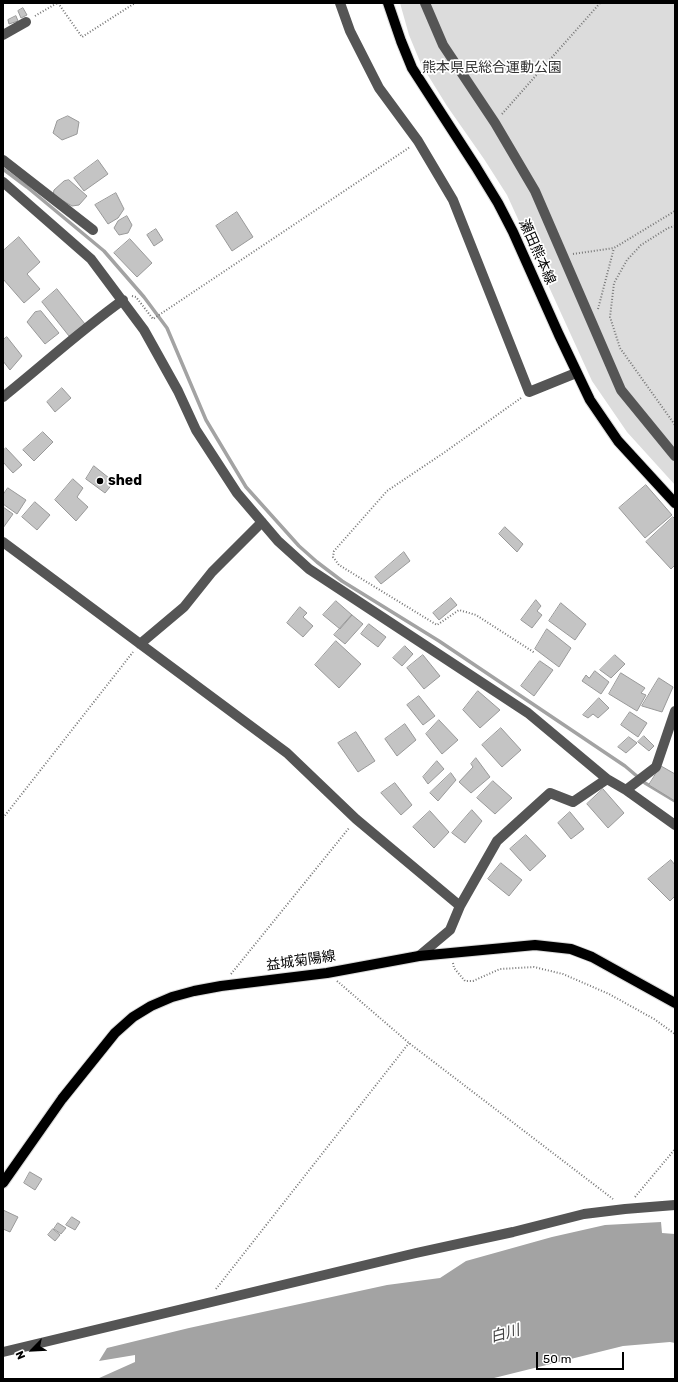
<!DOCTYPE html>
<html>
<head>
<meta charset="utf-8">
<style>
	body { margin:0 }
	#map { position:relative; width:678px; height:1382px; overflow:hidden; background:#fff; font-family:Rubik,sans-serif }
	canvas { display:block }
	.frame { position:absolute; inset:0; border:4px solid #000; pointer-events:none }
	.north { position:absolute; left:12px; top:1330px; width:40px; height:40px; -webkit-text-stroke:3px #fff; paint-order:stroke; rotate:246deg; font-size:11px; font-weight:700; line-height:16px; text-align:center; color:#000 }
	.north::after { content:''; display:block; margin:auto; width:14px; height:18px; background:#000; clip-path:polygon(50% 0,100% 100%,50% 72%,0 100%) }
	.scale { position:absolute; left:536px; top:1352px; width:88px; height:18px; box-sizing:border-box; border:2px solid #000; border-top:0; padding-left:5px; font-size:12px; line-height:14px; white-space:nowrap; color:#000; -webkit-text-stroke:3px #fff; paint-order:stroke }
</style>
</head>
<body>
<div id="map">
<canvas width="678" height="1382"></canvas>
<div class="frame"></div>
<div class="north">N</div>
<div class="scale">50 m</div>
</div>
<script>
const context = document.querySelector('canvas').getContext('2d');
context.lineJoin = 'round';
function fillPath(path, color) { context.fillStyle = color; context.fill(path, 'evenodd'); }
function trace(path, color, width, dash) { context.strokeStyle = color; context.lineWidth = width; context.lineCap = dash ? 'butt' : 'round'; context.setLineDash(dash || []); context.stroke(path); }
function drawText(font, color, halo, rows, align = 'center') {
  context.font = font + ' Rubik,"Noto Sans JP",sans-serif'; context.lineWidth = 3.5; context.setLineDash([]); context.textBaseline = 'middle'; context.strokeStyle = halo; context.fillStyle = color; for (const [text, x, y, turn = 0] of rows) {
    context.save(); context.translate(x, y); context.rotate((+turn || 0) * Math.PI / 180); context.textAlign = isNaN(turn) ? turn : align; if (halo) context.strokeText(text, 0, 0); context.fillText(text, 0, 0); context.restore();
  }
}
const green = new Path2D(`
	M 400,3 L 675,3 L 675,485 L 627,432 L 592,381 L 507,195 L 484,159 L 447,106 L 421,64 L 409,35 Z`);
const water = new Path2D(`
	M 661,1222 L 662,1233 L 675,1234 L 675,1343 L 670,1342 L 623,1346 L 490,1379 L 97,1379 L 135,1362 L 135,1355 L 99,1361 L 107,1348 L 189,1328 L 387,1285 L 440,1278 L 466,1261 L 552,1237 L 605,1225 Z`);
const stream = new Path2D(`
	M 3,169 L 27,187 L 104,251 L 144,297 L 167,328 L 206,420 L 246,487 L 299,546 L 317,562 L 342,581 L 439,641 L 625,766 L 645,783 L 675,801`);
const building = new Path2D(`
	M 23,8 L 27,15 L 21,18 L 18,11 Z
	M 16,16 L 18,21 L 9,24 L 8,20 Z
	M 68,116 L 79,122 L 77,134 L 62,140 L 53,133 L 57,121 Z
	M 98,160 L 108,174 L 84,191 L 74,178 Z
	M 69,180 L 87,196 L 79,205 L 72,206 L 53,195 L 54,190 L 64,181 Z
	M 116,193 L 124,209 L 118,218 L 108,224 L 95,205 Z
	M 237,212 L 253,237 L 232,251 L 216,226 Z
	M 127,216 L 132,225 L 128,233 L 119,235 L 114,228 L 118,221 Z
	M 156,229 L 163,240 L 154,246 L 147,235 Z
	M 19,237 L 40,262 L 27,274 L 40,289 L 24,303 L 3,279 L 3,251 Z
	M 130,239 L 152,263 L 137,277 L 114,253 Z
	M 57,289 L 85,324 L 69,336 L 42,302 Z
	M 41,311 L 59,333 L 45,344 L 27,322 L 35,312 Z
	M 7,337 L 22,356 L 10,370 L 3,361 L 3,340 Z
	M 62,388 L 71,398 L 55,412 L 47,402 Z
	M 43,432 L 53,442 L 34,461 L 23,450 Z
	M 6,448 L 22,465 L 13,473 L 3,462 L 3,451 Z
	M 94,466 L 114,482 L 105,493 L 86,479 Z
	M 73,479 L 83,488 L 77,497 L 88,507 L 76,521 L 55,500 Z
	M 646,485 L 672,515 L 645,538 L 619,508 Z
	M 8,488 L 26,500 L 17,514 L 3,504 L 3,495 Z
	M 35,502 L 50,515 L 37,530 L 22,517 Z
	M 3,507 L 13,514 L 3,528 Z
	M 673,517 L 675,519 L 675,565 L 671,569 L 646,542 Z
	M 505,527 L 523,544 L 517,552 L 499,534 Z
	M 404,552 L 410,561 L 381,584 L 375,577 Z
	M 451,598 L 457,605 L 439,620 L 433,613 Z
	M 536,600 L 541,606 L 537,611 L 542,615 L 532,628 L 521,620 Z
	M 336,601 L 352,615 L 340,629 L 323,615 Z
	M 561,603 L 586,624 L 575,640 L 549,621 Z
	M 300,607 L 307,613 L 303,617 L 313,626 L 303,637 L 287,623 Z
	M 352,615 L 363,624 L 345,644 L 334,635 Z
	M 369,624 L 386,637 L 378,647 L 361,634 Z
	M 547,629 L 571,648 L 559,667 L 535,649 Z
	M 336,641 L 361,664 L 339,688 L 315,665 Z
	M 405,646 L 413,654 L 402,666 L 393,658 Z
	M 423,655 L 440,676 L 424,689 L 407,668 Z
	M 615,655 L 625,664 L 611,678 L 600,670 Z
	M 540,661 L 553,670 L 534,696 L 521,686 Z
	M 595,671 L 609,682 L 601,694 L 582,681 L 586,675 L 589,678 Z
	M 621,673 L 645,688 L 641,693 L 646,695 L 637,711 L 609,694 Z
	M 659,678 L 673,687 L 662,712 L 642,706 Z
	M 478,691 L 500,710 L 480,728 L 463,710 Z
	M 419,696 L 435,716 L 423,725 L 407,705 Z
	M 599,698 L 609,708 L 598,718 L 593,714 L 588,718 L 583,715 Z
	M 630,712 L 647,723 L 638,737 L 621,725 Z
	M 439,720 L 458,740 L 442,754 L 426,734 Z
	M 405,724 L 416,740 L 397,756 L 385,739 Z
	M 501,728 L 521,750 L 502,767 L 482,745 Z
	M 356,732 L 375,761 L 358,772 L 338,743 Z
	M 644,736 L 654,746 L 649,751 L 638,742 Z
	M 629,737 L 637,743 L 626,753 L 618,747 Z
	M 476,758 L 490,777 L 471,793 L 459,782 L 473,767 L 471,764 Z
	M 437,761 L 444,769 L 428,784 L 423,777 Z
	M 661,766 L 675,774 L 675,801 L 649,785 Z
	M 451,773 L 456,780 L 438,801 L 430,793 Z
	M 493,781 L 512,798 L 495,814 L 477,798 Z
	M 395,783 L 412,805 L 401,815 L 381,793 Z
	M 603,789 L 624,813 L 608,828 L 587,804 Z
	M 472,810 L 482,821 L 465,843 L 452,833 Z
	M 430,811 L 449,832 L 434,848 L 413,827 Z
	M 570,812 L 584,829 L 571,839 L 558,823 Z
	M 526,835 L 546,856 L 530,871 L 510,849 Z
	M 671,860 L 675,865 L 675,896 L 670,901 L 648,879 Z
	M 501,863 L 522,880 L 509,896 L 488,879 Z
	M 30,1172 L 42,1179 L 35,1190 L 24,1183 Z
	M 3,1210 L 18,1217 L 10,1232 L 3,1229 Z
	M 72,1217 L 80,1222 L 75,1230 L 66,1225 Z
	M 58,1223 L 66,1228 L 61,1234 L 54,1229 Z
	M 53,1229 L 60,1235 L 55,1241 L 48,1235 Z`);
const path = new Path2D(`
	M 58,3 L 82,37 L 135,3
	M 35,16 L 57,3
	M 502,114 L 600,3
	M 675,226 L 668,228 L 641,245 L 627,260 L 614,283 L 610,317 L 620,348 L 675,425
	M 573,254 L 614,248 L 675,211
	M 132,296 L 136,297 L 153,319 L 410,147
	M 598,309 L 614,248
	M 521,398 L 445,452 L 387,491 L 334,551 L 333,557 L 339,565 L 437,625 L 459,610 L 476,615 L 535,653
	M 3,818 L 133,652
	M 453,963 L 454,968 L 465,981 L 473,981 L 500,969 L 534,967 L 563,974 L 609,994 L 654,1019 L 675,1034
	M 231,974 L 349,828
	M 337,981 L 409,1043 L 613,1199
	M 635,1197 L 675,1149
	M 216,1289 L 409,1043`);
const minor = new Path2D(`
	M 340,3 L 350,31 L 379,88 L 418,141 L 453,200 L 529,392 L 576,373
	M 425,3 L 443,45 L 495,123 L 535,191 L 621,390 L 675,456
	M 3,35 L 26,22
	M 3,160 L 93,230
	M 3,182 L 91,259 L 144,330 L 178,391 L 196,430 L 237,493 L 278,541 L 309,569 L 528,713 L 607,779 L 626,790 L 675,825
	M 3,397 C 43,365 81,330 123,300
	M 3,542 L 287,753 L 356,819 L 460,906
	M 140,644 L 184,607 L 212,572 L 262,522
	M 626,790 L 656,767 L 675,711
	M 419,956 L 450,930 L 460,906 L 497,841 L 550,793 L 573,802 L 607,779
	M 3,1352 L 416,1253 L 513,1232 L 584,1214 L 625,1209 L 675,1205`);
const major = new Path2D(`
	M 388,3 L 401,41 L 412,68 L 476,167 L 498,203 L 513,232 L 559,335 L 590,400 L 618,441 L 675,503
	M 3,1183 L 62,1099 L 115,1033 L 133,1017 L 151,1006 L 172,997 L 194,991 L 221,986 L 327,973 L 419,956 L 535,945 L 571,949 L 592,957 L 675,1003`);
const markers = [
	[100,481,4,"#000"]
];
const parkNames = [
	["熊本県民総合運動公園",492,68]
];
const streetNames = [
	["瀬田熊本線",537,252,66],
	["益城菊陽線",301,961,-8]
];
const poiNames = [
	["shed",108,481]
];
const waterNames = [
	["白川",505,1334,-15]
];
fillPath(green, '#dcdcdc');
fillPath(water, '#a3a3a3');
trace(stream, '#a3a3a3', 3.5);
fillPath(building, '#c4c4c4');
trace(building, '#999', 1);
trace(major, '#dbdbdb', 12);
trace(path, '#777', 2, [1, 2]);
trace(minor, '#555', 10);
trace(major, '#000', 10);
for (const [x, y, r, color] of markers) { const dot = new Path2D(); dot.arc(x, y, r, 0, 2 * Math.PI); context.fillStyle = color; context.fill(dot); trace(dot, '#fff', 1.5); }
drawText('14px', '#333', '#fff', parkNames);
drawText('14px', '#000', '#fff', streetNames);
drawText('bold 14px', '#000', '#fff', poiNames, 'left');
drawText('italic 15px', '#444', '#fff', waterNames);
</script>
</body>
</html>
